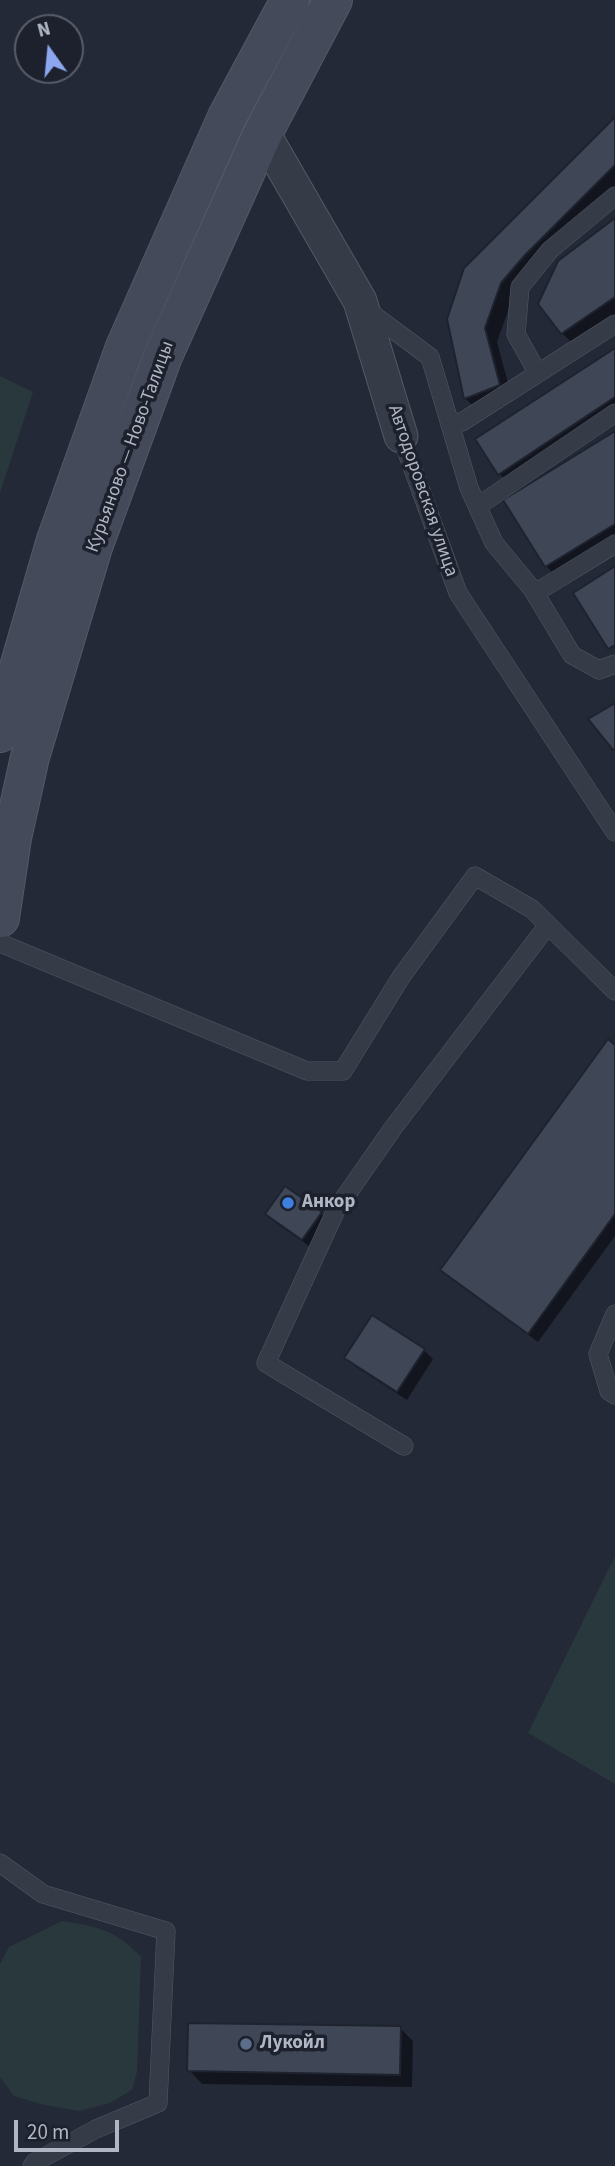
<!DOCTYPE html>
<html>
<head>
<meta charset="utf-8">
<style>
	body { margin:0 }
	#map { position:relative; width:615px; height:2166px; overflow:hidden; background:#232937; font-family:"Source Sans 3",sans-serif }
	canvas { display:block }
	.north { position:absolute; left:14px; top:14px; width:70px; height:70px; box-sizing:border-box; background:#1c212d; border:2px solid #585d69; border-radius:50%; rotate:345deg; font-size:19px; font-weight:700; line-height:28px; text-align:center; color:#b1b6c4 }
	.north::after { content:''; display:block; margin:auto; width:24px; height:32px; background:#8ca6ef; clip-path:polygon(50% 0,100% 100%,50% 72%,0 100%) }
	.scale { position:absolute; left:14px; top:2120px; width:105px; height:32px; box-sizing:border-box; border:4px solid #b1b6c4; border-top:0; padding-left:9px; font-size:21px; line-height:24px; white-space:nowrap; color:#b1b6c4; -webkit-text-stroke:5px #1c212d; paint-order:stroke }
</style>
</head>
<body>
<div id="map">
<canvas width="615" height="2166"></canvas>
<div class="north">N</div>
<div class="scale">20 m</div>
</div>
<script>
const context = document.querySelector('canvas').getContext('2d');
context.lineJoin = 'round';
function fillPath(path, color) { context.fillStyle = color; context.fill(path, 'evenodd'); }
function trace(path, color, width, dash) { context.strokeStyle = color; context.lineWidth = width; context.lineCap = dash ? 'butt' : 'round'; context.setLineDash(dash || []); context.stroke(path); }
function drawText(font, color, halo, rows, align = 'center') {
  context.font = font + ' "Source Sans 3",sans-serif'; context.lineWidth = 7; context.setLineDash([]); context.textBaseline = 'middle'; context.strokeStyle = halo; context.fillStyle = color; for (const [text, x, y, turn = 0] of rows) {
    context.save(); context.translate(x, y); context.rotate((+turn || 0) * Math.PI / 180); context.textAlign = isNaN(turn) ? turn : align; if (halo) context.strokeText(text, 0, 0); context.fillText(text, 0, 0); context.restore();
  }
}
const green = new Path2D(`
	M 0,376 L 33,392 L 0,493 Z
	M 615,1556 L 615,1784 L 528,1733 Z
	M 62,1921 C 97,1926 116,1930 141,1957 L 137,2072 L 132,2090 L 110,2103 L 79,2111 L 44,2105 L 14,2096 L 0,2077 L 0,1964 L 9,1947 Z`);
const shadow = new Path2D(`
	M 615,119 L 615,191 L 513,297 L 497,342 L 512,398 L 478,411 L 465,398 L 449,319 Z
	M 615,220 L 615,318 L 575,346 L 562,333 Z
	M 615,350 L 615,423 L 515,490 L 500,474 L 477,440 Z
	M 615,433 L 615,549 L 562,582 L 546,566 L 506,501 Z
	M 615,1047 L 615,1236 L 538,1342 L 451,1279 L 442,1270 Z
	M 320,1213 L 330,1222 L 312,1248 L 277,1224 L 267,1214 Z
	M 424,1350 L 433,1359 L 407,1400 L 356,1367 L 346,1358 Z
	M 400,2028 L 413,2041 L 412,2087 L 202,2084 L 189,2070 Z`);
const building = new Path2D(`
	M 615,117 L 615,165 L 525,255 L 501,283 L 485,328 L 500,385 L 464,399 L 447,319 L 464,268 Z
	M 615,218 L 615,297 L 561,334 L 538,304 L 558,261 Z
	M 615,348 L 615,397 L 498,475 L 475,439 Z
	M 615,431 L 615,524 L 545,567 L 503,500 Z
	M 615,566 L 615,645 L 608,649 L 573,593 Z
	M 615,703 L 615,749 L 613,750 L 588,719 Z
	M 608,1039 L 615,1045 L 615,1214 L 528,1334 L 440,1270 Z
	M 285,1186 L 322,1212 L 302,1240 L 265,1214 Z
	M 372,1315 L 425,1349 L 397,1392 L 344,1358 Z
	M 188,2023 L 401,2026 L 400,2075 L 187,2071 Z`);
const service = new Path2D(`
	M 364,308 L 430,357 L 469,488 L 494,543 L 533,590 L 572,655 L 599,670 L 615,664
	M 537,372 L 516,334 L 520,287 L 550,250 L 615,196
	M 450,423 L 462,422 L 615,324
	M 401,436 L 458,593 L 615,832
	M 478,506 L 615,413
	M 535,593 L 615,544
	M 0,943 L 307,1071 L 343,1071 L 401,977 L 475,876 L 532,909 L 615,991
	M 615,1314 L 598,1354 L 609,1391 L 615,1395
	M 404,1446 L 266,1363 L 336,1210 L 393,1128 L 548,925
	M 0,1863 L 43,1894 L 166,1931 L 158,2103 L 96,2129 L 35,2162 L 32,2166`);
const minor = new Path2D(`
	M 263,133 L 360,301 L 401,436`);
const secondary = new Path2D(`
	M 0,733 L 55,543 L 125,347 L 227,117 L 290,0
	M 0,918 L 12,838 L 30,757 L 93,547 L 163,356 L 263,133 L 333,0`);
const markers = [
	[288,1203,7,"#3f7fe0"],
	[246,2044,7,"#5c6f8a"]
];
const streetNames = [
	["Курьяново — Ново-Талицы",131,447,-70],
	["Автодоровская улица",422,491,71]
];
const poiNames = [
	["Анкор",302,1203],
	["Лукойл",260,2044]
];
fillPath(green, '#28383c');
fillPath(shadow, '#0007');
fillPath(building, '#3f4757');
trace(building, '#1e232f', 2);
trace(service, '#545966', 19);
trace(minor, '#545966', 35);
trace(secondary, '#545966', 40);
trace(service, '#363b48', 18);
trace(minor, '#363b48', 33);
trace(secondary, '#454a5b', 38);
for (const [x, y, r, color] of markers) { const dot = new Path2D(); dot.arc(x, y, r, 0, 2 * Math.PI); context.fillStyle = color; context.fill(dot); trace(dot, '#1c212d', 2.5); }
drawText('19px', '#b1b6c4', '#1c212d', streetNames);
drawText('bold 19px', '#b1b6c4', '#1c212d', poiNames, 'left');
</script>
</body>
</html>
